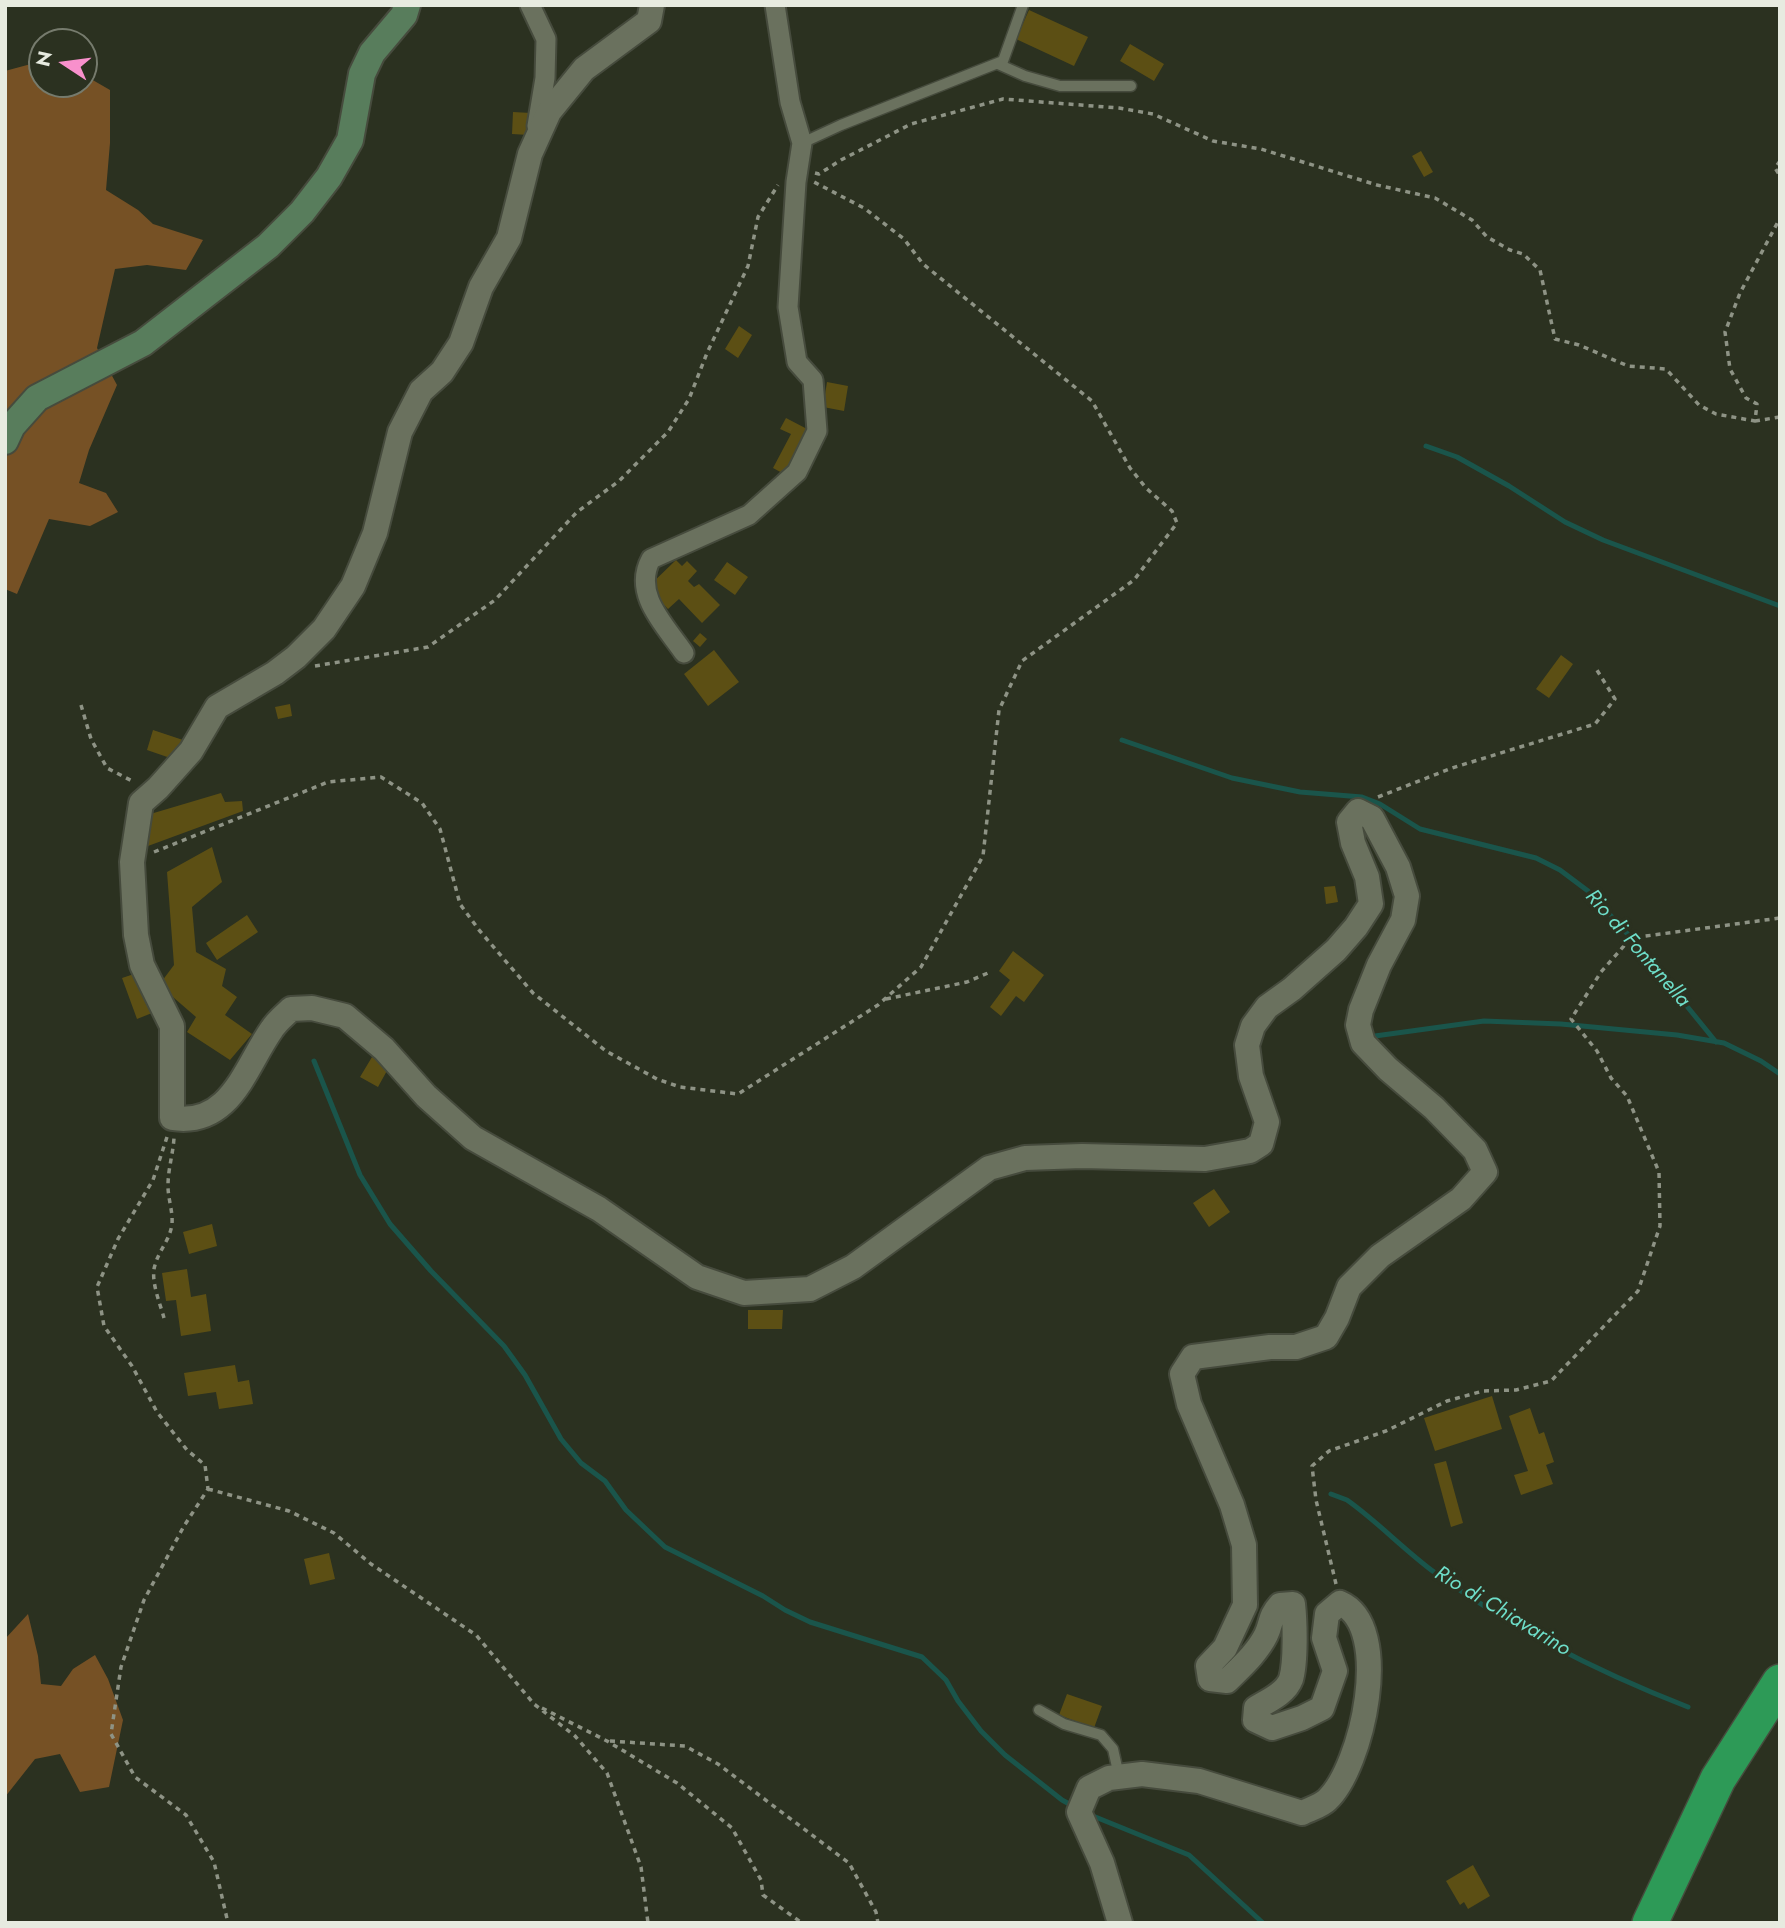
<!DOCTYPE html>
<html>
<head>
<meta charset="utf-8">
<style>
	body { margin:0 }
	#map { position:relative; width:1785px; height:1928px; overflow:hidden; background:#2b3120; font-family:Jost,sans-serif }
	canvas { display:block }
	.frame { position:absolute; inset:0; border:7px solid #e7ebe0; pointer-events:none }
	.north { position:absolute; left:28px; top:28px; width:70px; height:70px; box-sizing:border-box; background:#2b3120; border:2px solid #767b6d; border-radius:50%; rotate:283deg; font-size:19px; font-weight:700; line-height:28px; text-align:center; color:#e7ebe0 }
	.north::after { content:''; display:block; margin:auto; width:24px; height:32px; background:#f890cc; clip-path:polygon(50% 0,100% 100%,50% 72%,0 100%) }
</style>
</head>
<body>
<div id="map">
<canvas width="1785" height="1928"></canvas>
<div class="frame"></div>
<div class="north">N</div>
</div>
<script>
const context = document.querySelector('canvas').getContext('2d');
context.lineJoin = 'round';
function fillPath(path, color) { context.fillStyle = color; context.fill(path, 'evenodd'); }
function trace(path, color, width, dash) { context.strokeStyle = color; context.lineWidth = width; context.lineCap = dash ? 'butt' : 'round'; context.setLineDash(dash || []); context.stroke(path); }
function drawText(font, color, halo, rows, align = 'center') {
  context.font = font + ' Jost,sans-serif'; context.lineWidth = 7; context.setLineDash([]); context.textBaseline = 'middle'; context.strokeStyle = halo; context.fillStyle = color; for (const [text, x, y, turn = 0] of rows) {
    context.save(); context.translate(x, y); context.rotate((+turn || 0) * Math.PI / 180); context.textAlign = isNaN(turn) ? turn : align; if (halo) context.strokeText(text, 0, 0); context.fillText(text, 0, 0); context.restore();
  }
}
const forest = new Path2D(`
	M 42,61 L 42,84 L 84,84 L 84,75 L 110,90 L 110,143 L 106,190 L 138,210 L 153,224 L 203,240 L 186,270 L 147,265 L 115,269 L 97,348 L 117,385 L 89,450 L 79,483 L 106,493 L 118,512 L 90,526 L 49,519 L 17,594 L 5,589 L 5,71 Z
	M 28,1614 L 38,1656 L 41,1684 L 61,1686 L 73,1669 L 95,1655 L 108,1679 L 123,1720 L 109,1787 L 80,1792 L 60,1754 L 35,1759 L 5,1797 L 5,1639 Z`);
const stream = new Path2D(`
	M 1426,446 L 1457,457 L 1509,486 L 1565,522 L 1603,540 L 1780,606
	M 1122,740 L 1232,778 L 1300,792 L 1362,797 L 1380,804 L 1420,829 L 1536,858 L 1560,870 L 1588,891 L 1634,941 L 1716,1042
	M 1375,1036 L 1484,1021 L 1561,1024 L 1677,1035 L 1724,1043 L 1761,1061 L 1780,1074
	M 314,1061 L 360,1175 L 390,1224 L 431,1271 L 504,1346 L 525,1375 L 561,1439 L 581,1463 L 605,1481 L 626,1510 L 665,1547 L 763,1596 L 785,1610 L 810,1622 L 922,1657 L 946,1680 L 958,1701 L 981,1731 L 1005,1755 L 1062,1800 L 1073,1806
	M 1331,1494 L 1347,1500 C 1378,1522 1403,1549 1434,1572 C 1512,1629 1598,1672 1688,1707
	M 1088,1814 L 1189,1855 L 1263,1923`);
const building = new Path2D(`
	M 1029,10 L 1088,37 L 1074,66 L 1016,39 Z
	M 1130,44 L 1164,64 L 1154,81 L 1120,61 Z
	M 513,112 L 531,113 L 529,135 L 512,134 Z
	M 1421,151 L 1433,172 L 1424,177 L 1412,156 Z
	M 739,326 L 752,335 L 738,358 L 725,349 Z
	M 827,382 L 848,386 L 844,411 L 823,407 Z
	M 786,418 L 809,430 L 786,475 L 773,468 L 791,434 L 780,429 Z
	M 676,560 L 682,566 L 687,561 L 697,571 L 688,581 L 694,587 L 699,584 L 720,605 L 702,623 L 679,599 L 668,609 L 647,588 Z
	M 727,562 L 748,577 L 735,595 L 714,580 Z
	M 700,633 L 707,639 L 700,647 L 693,641 Z
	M 714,650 L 739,682 L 708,706 L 684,674 Z
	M 1561,655 L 1573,664 L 1549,698 L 1536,689 Z
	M 290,704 L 292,716 L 278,719 L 275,707 Z
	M 153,730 L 183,740 L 176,760 L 147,750 Z
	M 221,793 L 225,802 L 242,801 L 243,811 L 148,846 L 147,815 Z
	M 212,847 L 222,882 L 192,907 L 196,952 L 226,969 L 222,986 L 237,997 L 225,1015 L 252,1034 L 230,1060 L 187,1032 L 196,1017 L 159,985 L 174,965 L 167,872 Z
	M 1335,886 L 1338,902 L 1326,904 L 1324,887 Z
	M 247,915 L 258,932 L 217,960 L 206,943 Z
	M 1013,951 L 1044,975 L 1024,1002 L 1016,996 L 1001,1016 L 990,1007 L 1010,980 L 999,971 Z
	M 137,973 L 152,1013 L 137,1019 L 122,978 Z
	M 372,1057 L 389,1067 L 378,1087 L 360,1077 Z
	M 1214,1189 L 1230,1212 L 1209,1227 L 1193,1203 Z
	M 212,1224 L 217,1246 L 189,1254 L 183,1232 Z
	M 187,1269 L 191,1297 L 206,1294 L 211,1331 L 181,1336 L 176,1300 L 166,1301 L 162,1273 Z
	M 748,1310 L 783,1310 L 782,1329 L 748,1329 Z
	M 235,1365 L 238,1382 L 249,1380 L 253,1404 L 219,1409 L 216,1392 L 188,1396 L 184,1373 Z
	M 1492,1396 L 1502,1429 L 1435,1451 L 1424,1418 Z
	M 1530,1408 L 1539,1434 L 1544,1432 L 1554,1462 L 1546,1465 L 1553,1484 L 1521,1495 L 1514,1475 L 1528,1471 L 1509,1416 Z
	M 1446,1461 L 1463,1523 L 1451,1527 L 1434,1464 Z
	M 329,1553 L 335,1579 L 310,1585 L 304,1559 Z
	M 1067,1694 L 1102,1706 L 1094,1728 L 1059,1715 Z
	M 1473,1865 L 1490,1896 L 1468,1909 L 1464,1902 L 1460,1905 L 1446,1881 Z`);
const path = new Path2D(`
	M 1780,161 L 1775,168 L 1780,176
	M 815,173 L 819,174 L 841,160 L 911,124 L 1003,99 L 1119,108 L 1153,114 L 1213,141 L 1261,149 L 1377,185 L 1435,198 L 1472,220 L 1487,237 L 1510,250 L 1523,254 L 1540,270 L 1555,339 L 1579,345 L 1628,366 L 1666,369 L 1699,405 L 1716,414 L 1755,421 L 1757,404 L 1746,398 L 1730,369 L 1725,332 L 1740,293 L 1780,218
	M 1755,421 L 1780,417
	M 315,666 L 428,647 L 495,600 L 577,512 L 619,481 L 668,432 L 689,399 L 707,353 L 748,266 L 758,217 L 778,185
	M 81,705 L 91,739 L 107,768 L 134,782
	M 1378,797 L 1452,768 L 1595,724 L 1615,699 L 1595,667
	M 154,852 L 328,782 L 381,777 L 422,803 L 440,829 L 460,904 L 479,930 L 533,993 L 606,1051 L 657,1079 L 680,1087 L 738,1094 L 878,1005 L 921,967 L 983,856 L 999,710 L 1022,661 L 1134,580 L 1177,523 L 1172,511 L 1146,488 L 1130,468 L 1092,401 L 923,264 L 904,239 L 864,208 L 814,182
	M 886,999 L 967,982 L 988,973
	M 167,1137 L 153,1180 L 118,1239 L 97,1287 L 104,1326 L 132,1366 L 157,1412 L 187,1450 L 205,1465 L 208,1489 L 184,1526 L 144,1600 L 121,1667 L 111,1734 L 135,1777 L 186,1815 L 214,1862 L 228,1923
	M 164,1318 C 160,1303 150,1280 155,1265 C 159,1250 170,1240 172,1224 C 173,1211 168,1199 168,1186 C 168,1169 173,1154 174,1138
	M 208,1489 L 289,1511 L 334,1533 L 371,1564 L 476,1635 L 534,1704 L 575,1736 L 607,1773 L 641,1867 L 648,1923
	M 1336,1584 L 1316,1500 L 1312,1466 L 1329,1451 L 1386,1431 L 1447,1401 L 1483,1391 L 1516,1390 L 1551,1381 L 1638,1291 L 1660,1226 L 1659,1172 L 1627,1096 L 1611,1078 L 1597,1051 L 1571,1019 L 1601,972 L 1631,938 L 1780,918
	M 542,1708 L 607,1741 L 677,1783 L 732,1828 L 761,1880 L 763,1895 L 802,1923
	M 610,1741 L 685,1746 L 718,1764 L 849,1863 L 876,1912 L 878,1923`);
const service = new Path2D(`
	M 998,64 L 1025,76 L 1060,86 L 1131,86
	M 802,143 L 841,125 L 1003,61 L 1023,5
	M 1039,1710 L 1064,1724 L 1101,1735 L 1113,1749 L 1119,1776`);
const minor = new Path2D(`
	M 530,5 L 546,39 L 545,78 L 537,126
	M 684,653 C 665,625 632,594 651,559 L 749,515 L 797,472 L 817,431 L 813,380 L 797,362 L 788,307 L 796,182 L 802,143 L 790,102 L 775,5`);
const tertiary = new Path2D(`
	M 652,5 L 649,21 L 584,69 L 549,112 L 530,154 L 509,238 L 481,287 L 461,343 L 442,372 L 421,391 L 400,432 L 375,533 L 353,586 L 324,629 L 296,657 L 275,673 L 217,707 L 191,751 L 158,788 L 141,803 L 132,862 L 136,935 L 142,965 L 172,1026 L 172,1118 C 231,1127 245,1067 272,1029 C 277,1021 285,1015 291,1009 L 312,1008 L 345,1016 L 384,1049 L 426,1096 L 473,1138 L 599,1209 L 697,1277 L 744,1293 L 810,1289 L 853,1267 L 989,1168 L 1025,1158 L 1082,1156 L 1205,1159 L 1250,1151 L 1261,1144 L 1267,1122 L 1251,1076 L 1247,1045 L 1253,1026 L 1267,1007 L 1292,989 L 1336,950 L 1356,927 L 1371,904 L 1367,877 L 1353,843 L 1349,822 L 1358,811 L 1372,818 L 1398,867 L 1407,896 L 1403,920 L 1379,965 L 1361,1010 L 1358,1025 L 1363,1043 L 1388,1069 L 1434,1108 L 1475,1150 L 1485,1172 L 1461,1199 L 1380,1256 L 1349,1287 L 1337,1318 L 1326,1337 L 1296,1347 L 1270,1347 L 1193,1357 L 1182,1374 L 1189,1404 L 1232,1505 L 1244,1545 L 1245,1605 L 1225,1648 L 1208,1666 L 1210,1679 L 1227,1681 C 1241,1667 1257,1653 1266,1635 C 1272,1623 1269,1617 1280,1605 L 1293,1604 C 1295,1622 1296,1662 1291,1679 C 1286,1693 1268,1701 1256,1708 L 1255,1720 L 1272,1728 L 1302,1718 L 1322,1708 L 1335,1671 L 1324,1638 L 1327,1614 L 1340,1603 C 1394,1626 1362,1768 1327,1800 C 1321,1806 1310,1809 1302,1813 L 1199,1781 L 1142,1774 L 1109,1778 L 1089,1788 L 1079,1812 L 1102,1863 L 1120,1923`);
const secondary = new Path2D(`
	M 5,441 L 12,426 L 37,398 L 143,343 L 268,246 L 302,212 L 329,177 L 350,140 L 362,74 L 372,53 L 404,15 L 407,5`);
const motorway = new Path2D(`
	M 1650,1923 L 1718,1779 L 1780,1682`);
const waterNames = [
	["Rio di Fontanella",1637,949,49],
	["Rio di Chiavarino",1502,1612,31]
];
fillPath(forest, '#765125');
trace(stream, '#1a554b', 5);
fillPath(building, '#5c4f14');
trace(service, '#464b3d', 13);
trace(minor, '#464b3d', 23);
trace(tertiary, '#464b3d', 28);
trace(secondary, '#464b3d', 30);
trace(motorway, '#464b3d', 38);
trace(path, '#8e9385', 3.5, [5, 5]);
trace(service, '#6a715e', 10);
trace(minor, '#6a715e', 19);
trace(tertiary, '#6a715e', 24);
trace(secondary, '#587d5c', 26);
trace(motorway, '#2d9a57', 35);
drawText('italic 21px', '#6edec9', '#2b3120', waterNames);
</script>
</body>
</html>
